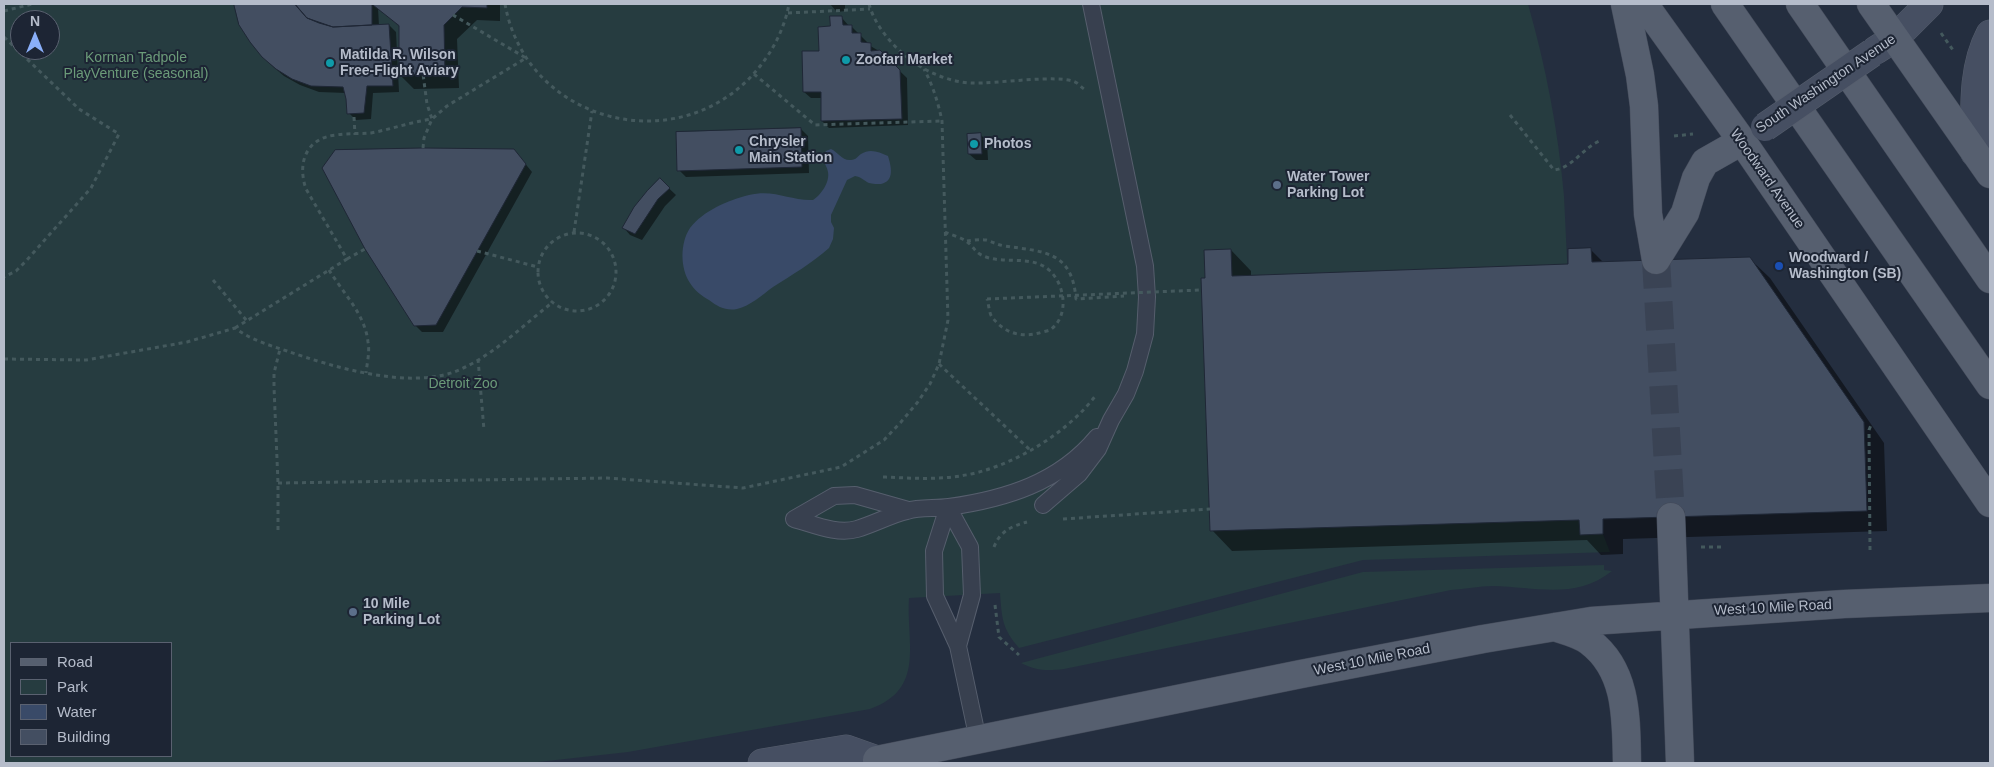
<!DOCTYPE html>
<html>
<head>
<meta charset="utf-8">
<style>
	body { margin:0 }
	#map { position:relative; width:1994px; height:767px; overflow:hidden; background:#242e3f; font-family:Helvetica,sans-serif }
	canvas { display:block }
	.frame { position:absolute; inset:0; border:5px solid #b5bcca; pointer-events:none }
	.legend { position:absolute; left:10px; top:642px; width:162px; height:115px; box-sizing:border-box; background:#1d2534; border:1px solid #5a6170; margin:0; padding:6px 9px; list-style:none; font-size:15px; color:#b5bcca }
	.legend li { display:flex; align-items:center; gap:10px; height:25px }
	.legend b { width:25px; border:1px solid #5a6170 }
	.north { position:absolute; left:10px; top:10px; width:50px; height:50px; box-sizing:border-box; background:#1d2534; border:1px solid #5a6170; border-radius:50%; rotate:0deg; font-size:14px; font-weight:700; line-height:20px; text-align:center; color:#b5bcca }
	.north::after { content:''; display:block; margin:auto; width:18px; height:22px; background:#8aaff9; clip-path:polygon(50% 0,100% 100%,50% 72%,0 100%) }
</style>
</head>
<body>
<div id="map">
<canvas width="1994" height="767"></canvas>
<div class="frame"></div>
<ul class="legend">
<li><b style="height:6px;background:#565f6f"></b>Road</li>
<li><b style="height:14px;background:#263c40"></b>Park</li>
<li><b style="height:14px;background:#394a68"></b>Water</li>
<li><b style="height:14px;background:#434e61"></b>Building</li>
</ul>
<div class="north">N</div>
</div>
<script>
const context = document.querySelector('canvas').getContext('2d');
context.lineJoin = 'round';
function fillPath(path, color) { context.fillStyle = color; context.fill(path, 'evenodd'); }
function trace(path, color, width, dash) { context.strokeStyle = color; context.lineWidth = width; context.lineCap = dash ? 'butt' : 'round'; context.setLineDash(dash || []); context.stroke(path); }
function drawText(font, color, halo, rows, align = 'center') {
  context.font = font + ' Helvetica,sans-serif'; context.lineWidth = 4; context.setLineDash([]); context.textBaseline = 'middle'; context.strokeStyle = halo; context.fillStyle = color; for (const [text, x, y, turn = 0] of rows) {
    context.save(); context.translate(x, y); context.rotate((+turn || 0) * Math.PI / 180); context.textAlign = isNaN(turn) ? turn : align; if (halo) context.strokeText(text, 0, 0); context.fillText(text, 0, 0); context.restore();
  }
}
const green = new Path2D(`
	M 4,4 L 1528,4 C 1546,67 1558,130 1564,196 L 1580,535 L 1603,534 L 1610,552 L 1363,560 L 1019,648 C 1002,628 1002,619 1000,593 L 909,598 C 906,643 926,689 870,709 L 628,752 L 529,763 L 4,763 ZM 20,20 L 50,20 L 50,50 L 20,50 ZM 11,643 L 171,643 L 171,756 L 11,756 Z
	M 1604,565 L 1604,570 L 1612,571 C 1576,600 1536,587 1493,586 C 1479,586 1465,589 1451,590 L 1064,669 C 1048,671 1036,671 1021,663 L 1363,572 Z`);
const water = new Path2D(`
	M 831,149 C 838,152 842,161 851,160 C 856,160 858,156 861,154 C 870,148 879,152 888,156 C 891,166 895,181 881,184 C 878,184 872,184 869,183 C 863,180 861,177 855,176 L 847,180 L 831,215 L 831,222 L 834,228 L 833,239 L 829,248 C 812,263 792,275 773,287 C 762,295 750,306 737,309 C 726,311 718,307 709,300 C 702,296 694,290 690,283 C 680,268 680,243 690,228 C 703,211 728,200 749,195 C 775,189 790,201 813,200 C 821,195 830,182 828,172 C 827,166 823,162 823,156 L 826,151 Z`);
const shadow = new Path2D(`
	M 235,4 L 500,4 L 500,21 L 477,20 L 457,39 L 459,88 L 414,89 L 400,75 L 401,28 L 378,8 L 379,26 L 389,25 L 396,32 L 399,92 L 373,93 L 371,119 L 356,120 L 349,113 L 346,93 L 319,92 L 300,85 L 284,76 L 270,64 L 236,8 Z
	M 830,4 L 845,4 L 845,11 L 837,12 Z
	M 842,18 L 849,26 L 851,26 L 867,42 L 867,44 L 879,51 L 907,78 L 908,125 L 829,128 L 822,121 L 822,98 L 811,98 L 804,92 L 831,27 Z
	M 801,129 L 808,136 L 809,173 L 686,177 L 679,170 Z
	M 980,134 L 987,141 L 988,160 L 976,160 L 969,154 Z
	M 514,150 L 532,172 L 443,332 L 422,332 L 415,325 Z
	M 660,180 L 676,195 L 665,206 L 642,240 L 630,235 L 624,228 Z
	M 1231,250 L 1251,271 L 1251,277 L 1569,265 L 1591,250 L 1604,263 L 1749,258 L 1770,278 L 1884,443 L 1887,531 L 1623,539 L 1623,554 L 1601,555 L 1587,540 L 1232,551 L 1212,530 L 1206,279 Z`);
const building = new Path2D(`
	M 234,4 L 295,4 L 307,18 L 333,27 L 389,24 L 393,86 L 367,86 L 364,113 L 347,114 L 346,99 L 343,87 L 311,86 L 292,79 L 276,69 L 262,57 L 250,42 L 239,25 Z
	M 295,4 L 372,4 L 372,25 L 333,27 L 319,23 L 307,18 Z
	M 372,4 L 487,4 L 487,8 L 462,7 L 444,25 L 445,74 L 399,75 L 399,26 Z
	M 830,16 L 842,16 L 843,25 L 852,25 L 852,33 L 861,33 L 861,42 L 871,43 L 871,51 L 880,50 L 900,70 L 902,119 L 821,121 L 821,92 L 803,92 L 802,51 L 819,51 L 818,27 L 830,26 Z
	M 801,128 L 802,167 L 677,171 L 676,132 Z
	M 981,133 L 982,154 L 968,154 L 967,134 Z
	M 423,148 L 514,149 L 526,164 L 436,325 L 414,326 L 365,249 L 322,168 L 335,150 Z
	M 660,178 L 670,188 L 658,199 L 635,234 L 622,228 L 634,207 L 647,191 Z
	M 1591,248 L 1592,262 L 1750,257 L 1864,422 L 1867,511 L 1603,519 L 1603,534 L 1580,535 L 1579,520 L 1210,531 L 1201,278 L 1205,278 L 1204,250 L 1231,249 L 1232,276 L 1568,264 L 1568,249 Z`);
const primaryTunnel = new Path2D(`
	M 1656,260 L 1671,517`);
const path = new Path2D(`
	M 505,4 C 527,126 685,163 761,65 C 775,47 785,26 789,4
	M 869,4 C 874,22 886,38 900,51 C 919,69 946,82 972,83 C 995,84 1059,74 1075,82 C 1078,83 1081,87 1084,89
	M 4,11 L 32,4
	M 788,13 L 870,9
	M 1941,33 L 1953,50
	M 4,37 L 79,109 L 119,134 L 91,188 L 26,261 L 16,271 L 4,277
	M 754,74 L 815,125 L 942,121
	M 1510,115 L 1554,170 C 1573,168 1584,146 1602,140
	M 354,117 L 355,135
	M 1674,136 L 1693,134
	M 423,148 L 424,138 L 432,119 L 447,106 L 526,58 L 453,15
	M 574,232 L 592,111
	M 945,232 C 951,235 960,237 966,241 C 975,247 974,253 986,257 C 1006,264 1032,255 1049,270 C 1065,284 1070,316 1050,330 C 1047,331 1042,332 1039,333 C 1021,338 1004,333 992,317 C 989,313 989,305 987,299
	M538 272a39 39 0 1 1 78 0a39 39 0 1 1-78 0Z
	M 967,241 C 973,240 981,239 986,240 C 993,242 998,245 1005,246 C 1043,252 1072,250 1076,299 L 1124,296
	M 477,251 L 538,267
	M 347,259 L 365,249
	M 329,270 C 343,293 365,314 368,342 C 370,352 367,363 366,373
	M 213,280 L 247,321
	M 235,328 L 347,259 L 306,189 C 297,163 306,138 336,135 C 348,133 360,134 371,133 C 392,129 411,122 432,119 L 427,104 L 423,74
	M 4,359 L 86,360 L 187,342 L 235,328 C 251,340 269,345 287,351 C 333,367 406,389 454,372 C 491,358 522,326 553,302
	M 478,359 L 484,430
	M 939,364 L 1030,450
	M 883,477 C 909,478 935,480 960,476 C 1009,469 1067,434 1096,395
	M 278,483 L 607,478 L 743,488 L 841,467 L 884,440 L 901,422 L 917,403 L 930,384 L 939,364 L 948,320 L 942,121 C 938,102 933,86 924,69
	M 1063,519 L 1210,509
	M 278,530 L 278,483 L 274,387 L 274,373 L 280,349
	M 994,547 C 1000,531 1012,526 1027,522
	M 1701,547 L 1725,547
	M 1870,550 L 1869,430 L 1871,425
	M 995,605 L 999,637 L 1019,655`);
const service = new Path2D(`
	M 1043,505 L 1079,474 L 1098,449 L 1111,420 L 1126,394 L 1135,371 L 1145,334 L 1147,297 L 1145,266 L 1091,4
	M 948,507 L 934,551 L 935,596 L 958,646 L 978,740
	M 948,507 L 970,547 L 972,595 L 958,646
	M 794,519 C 813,524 837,535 857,529 C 874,524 890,515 907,511 C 920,507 935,509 949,507 C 1005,499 1059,483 1097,437
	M 794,519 L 834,496 L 855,495 L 908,510`);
const secondary = new Path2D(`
	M 1876,50 L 1895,38 L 1929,4
	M 1975,153 C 1975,112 1971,70 1990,34
	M 762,763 L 846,749 L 877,760`);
const primary = new Path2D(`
	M 1625,4 L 1640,75 L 1644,106 L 1648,214 L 1656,260
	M 1644,4 L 1742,141 L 1990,503
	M 1725,4 L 1990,385
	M 1800,4 L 1990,279
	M 1871,4 L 1990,174
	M 1656,260 L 1685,213 L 1696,178 L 1705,162 L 1742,141
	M 1671,517 L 1680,763
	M 1554,627 C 1566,631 1580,634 1590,642 C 1628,671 1626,720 1627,763
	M 877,760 L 1301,674 L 1483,639 L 1591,621 L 1844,604 L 1990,598`);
const pathBridge = new Path2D(`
	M 987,299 L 1201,290`);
const secondaryBridge = new Path2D(`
	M 1765,127 L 1872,53`);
const markers = [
	[846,60,5,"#0f9aa8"],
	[330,63,5,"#0f9aa8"],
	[974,144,5,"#0f9aa8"],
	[739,150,5,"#0f9aa8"],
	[1277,185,5,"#5c6f8a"],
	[1779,266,5,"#1a4fb4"],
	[353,612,5,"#5c6f8a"]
];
const poiNames = [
	["Matilda R. Wilson",340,55],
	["Free-Flight Aviary",340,71],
	["Zoofari Market",856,60],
	["Chrysler",749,142],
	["Main Station",749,158],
	["Photos",984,144],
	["Water Tower",1287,177],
	["Parking Lot",1287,193],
	["Woodward /",1789,258],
	["Washington (SB)",1789,274],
	["10 Mile",363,604],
	["Parking Lot",363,620]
];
const parkNames = [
	["Korman Tadpole",136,58],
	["PlayVenture (seasonal)",136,74],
	["Detroit Zoo",463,384]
];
const streetNames = [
	["South Washington Avenue",1826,84,-34],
	["Woodward Avenue",1767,179,55],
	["West 10 Mile Road",1773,608,-3],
	["West 10 Mile Road",1372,660,-11]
];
fillPath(green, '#263c40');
fillPath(water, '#394a68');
fillPath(shadow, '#0007');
fillPath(building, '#434e61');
trace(building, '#1f2736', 1);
trace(primaryTunnel, '#3a4354', 28, [28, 14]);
trace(service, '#565e6d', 18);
trace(secondary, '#565e6d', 29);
trace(primary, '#424958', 29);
trace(path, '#44595d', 3, [4, 4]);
trace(service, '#38404f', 16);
trace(secondary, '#464f62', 28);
trace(primary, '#565f6f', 28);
trace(secondaryBridge, '#565e6d', 29, []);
trace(pathBridge, '#44595d', 3, [4, 4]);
trace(secondaryBridge, '#464f62', 28);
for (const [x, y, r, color] of markers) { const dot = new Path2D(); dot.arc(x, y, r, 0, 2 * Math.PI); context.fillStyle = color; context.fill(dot); trace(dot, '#1d2534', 2); }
drawText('bold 14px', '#b5bcca', '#1d2534', poiNames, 'left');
drawText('14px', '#6b9b79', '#1d2534', parkNames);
drawText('14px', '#b5bcca', '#1d2534', streetNames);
</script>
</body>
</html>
